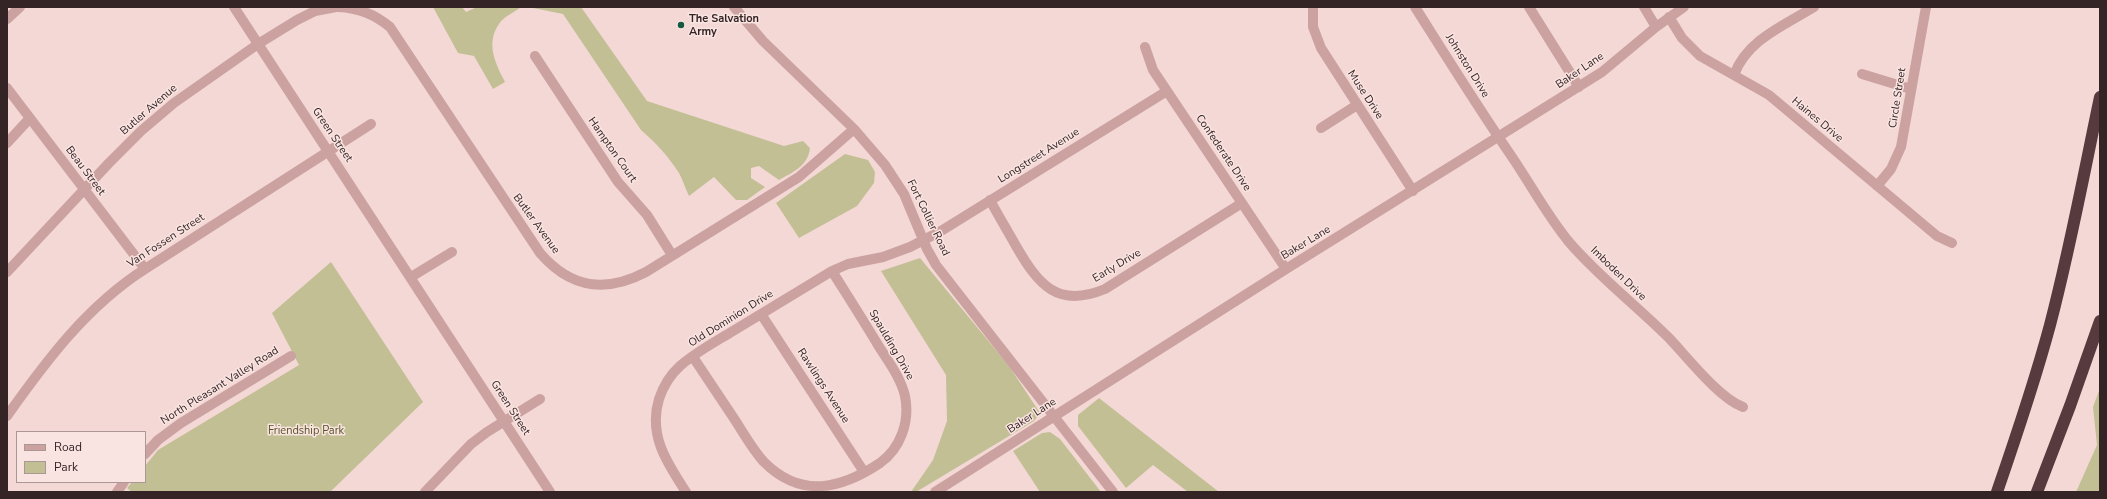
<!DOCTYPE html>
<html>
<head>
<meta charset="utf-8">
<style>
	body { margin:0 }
	#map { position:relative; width:2107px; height:499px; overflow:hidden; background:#f3d8d5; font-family:"Nunito Sans",sans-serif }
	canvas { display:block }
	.frame { position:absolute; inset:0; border:8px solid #342425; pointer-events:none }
	.legend { position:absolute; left:16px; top:431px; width:130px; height:52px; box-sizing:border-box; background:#fae4e1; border:1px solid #ab9796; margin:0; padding:5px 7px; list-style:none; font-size:12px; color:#342425 }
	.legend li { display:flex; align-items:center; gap:8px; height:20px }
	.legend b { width:20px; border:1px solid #ab9796 }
</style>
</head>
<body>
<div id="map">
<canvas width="2107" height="499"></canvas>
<div class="frame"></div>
<ul class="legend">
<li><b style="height:5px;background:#cba2a0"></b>Road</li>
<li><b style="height:11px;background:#c3bf94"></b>Park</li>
</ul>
</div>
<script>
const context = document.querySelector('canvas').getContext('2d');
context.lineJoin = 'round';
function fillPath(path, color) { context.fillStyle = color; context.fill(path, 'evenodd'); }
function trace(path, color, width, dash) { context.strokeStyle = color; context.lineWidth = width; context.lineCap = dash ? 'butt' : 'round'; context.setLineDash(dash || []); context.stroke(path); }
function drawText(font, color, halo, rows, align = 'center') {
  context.font = font + ' "Nunito Sans",sans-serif'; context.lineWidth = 3; context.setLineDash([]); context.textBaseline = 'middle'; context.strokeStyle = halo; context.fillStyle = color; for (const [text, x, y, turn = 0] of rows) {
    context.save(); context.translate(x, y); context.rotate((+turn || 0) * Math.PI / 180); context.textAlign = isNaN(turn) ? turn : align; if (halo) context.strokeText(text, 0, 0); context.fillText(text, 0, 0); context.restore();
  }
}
const green = new Path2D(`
	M 433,7 L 462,7 L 466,12 L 477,7 L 521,7 C 515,12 503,17 499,24 C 485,44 496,64 505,82 L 493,89 L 474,56 L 458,53 Z
	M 528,7 L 581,7 L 647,101 L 784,146 L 803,141 L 810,148 C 808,166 793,172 779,180 L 759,166 L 751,168 L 751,178 L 765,187 L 747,200 L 736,200 L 714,177 L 689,196 C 685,188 683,180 679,173 C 668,156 656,143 641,130 L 563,14 Z
	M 845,154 L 868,160 L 875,172 L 874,183 L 857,206 L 799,238 L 776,203 Z
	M 920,258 L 1009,366 L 1040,413 L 1034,421 L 916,492 L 911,492 L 933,460 L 947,421 L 946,375 L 881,271 Z
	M 331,262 L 423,402 L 330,492 L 132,492 L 127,488 L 132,482 L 145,482 L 145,466 L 158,450 L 299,365 L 272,313 Z
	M 2100,388 L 2100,492 L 2076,492 L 2097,445 L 2093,407 Z
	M 1099,398 L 1219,492 L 1188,492 L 1153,465 L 1126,488 L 1078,426 L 1078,415 Z
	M 1050,432 L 1060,439 L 1101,492 L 1040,492 L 1013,451 L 1042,433 Z`);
const minor = new Path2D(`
	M 234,7 L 550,492
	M 338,7 C 359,8 374,14 390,27 L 540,253 C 571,289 606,293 646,272 L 799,177 L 854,129
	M 734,7 L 763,41 L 854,129 L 885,165 L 904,194 L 927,249 L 936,265 L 1113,492
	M 1313,7 L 1313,27 L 1321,48 L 1413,191
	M 1415,7 C 1446,56 1477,106 1510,154 C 1530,183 1546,214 1569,242 C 1599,277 1636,305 1669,338 C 1688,358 1719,398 1743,407
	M 1529,7 L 1579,87
	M 1644,7 L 1656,27
	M 1669,17 L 1682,38 L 1700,56 L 1769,95 L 1937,236 L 1952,243
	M 7,19 L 20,7
	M 1145,47 L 1153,70 L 1167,91 L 1286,269
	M 535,56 L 618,182 L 647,215 L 672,255
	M 1862,74 L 1911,89
	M 1734,75 C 1747,40 1783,26 1814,7
	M 7,88 L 145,269
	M 1321,128 L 1357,105
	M 7,143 L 30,118
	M 1877,186 L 1891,169 L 1901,147 L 1926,7
	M 990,200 C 998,215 1007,230 1016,246 C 1038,284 1057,309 1105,289 L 1242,203
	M 7,272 L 109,163 L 141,131 L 174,103 L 258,44 L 297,20 L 315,11 L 336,7
	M 411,277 L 452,252
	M 761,314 L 864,472
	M 693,357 C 707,378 721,399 735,420 C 744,434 753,450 764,462 C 801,499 841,489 880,463 C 901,448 910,421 905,396 C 901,378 888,361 878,345 C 863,320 847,295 832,271
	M 7,416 C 46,361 87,306 145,269 L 371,124
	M 145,454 L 158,440 L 181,423 L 291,356
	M 117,492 L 124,482
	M 425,492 L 471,444 L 487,432 L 540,399
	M 686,492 C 667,463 648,435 659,399 C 663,387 670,375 680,366 C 696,352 715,342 733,331 C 766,311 799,291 832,271 L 848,264 L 883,257 L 910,247 L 941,231 L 1167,91
	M 935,492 L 1286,269 L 1602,72 L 1656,27 L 1684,7`);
const highway = new Path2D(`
	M 1997,492 C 2016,437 2035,381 2050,325 C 2070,249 2084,173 2100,97
	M 2037,492 L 2070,406 L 2100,321`);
const markers = [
	[681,25,4,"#165942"]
];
const poiNames = [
	["The Salvation",689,19],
	["Army",689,32]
];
const streetNames = [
	["Johnston Drive",1467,66,58],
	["Baker Lane",1580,71,-34],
	["Muse Drive",1365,95,57],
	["Circle Street",1898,98,-81],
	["Butler Avenue",149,110,-41],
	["Haines Drive",1817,120,40],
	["Green Street",332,135,56],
	["Hampton Court",612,150,55],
	["Confederate Drive",1223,153,56],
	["Longstreet Avenue",1039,156,-32],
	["Beau Street",85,171,53],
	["Fort Collier Road",928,218,64],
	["Butler Avenue",536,224,54],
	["Van Fossen Street",166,241,-33],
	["Baker Lane",1306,243,-31],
	["Early Drive",1117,266,-31],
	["Imboden Drive",1618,274,44],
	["Old Dominion Drive",731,319,-32],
	["Spaulding Drive",891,345,60],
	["North Pleasant Valley Road",220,386,-32],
	["Rawlings Avenue",823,386,57],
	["Green Street",510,408,57],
	["Baker Lane",1032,416,-33]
];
const parkNames = [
	["Friendship Park",306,431]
];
fillPath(green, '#c3bf94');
trace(minor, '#cba2a0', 10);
trace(highway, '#563a3d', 12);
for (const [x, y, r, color] of markers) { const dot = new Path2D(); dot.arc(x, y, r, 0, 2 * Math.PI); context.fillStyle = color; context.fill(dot); trace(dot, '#fae4e1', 1.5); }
drawText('bold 11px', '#342425', '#fae4e1', poiNames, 'left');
drawText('11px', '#342425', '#fae4e1', streetNames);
drawText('11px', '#555326', '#fae4e1', parkNames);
</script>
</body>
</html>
